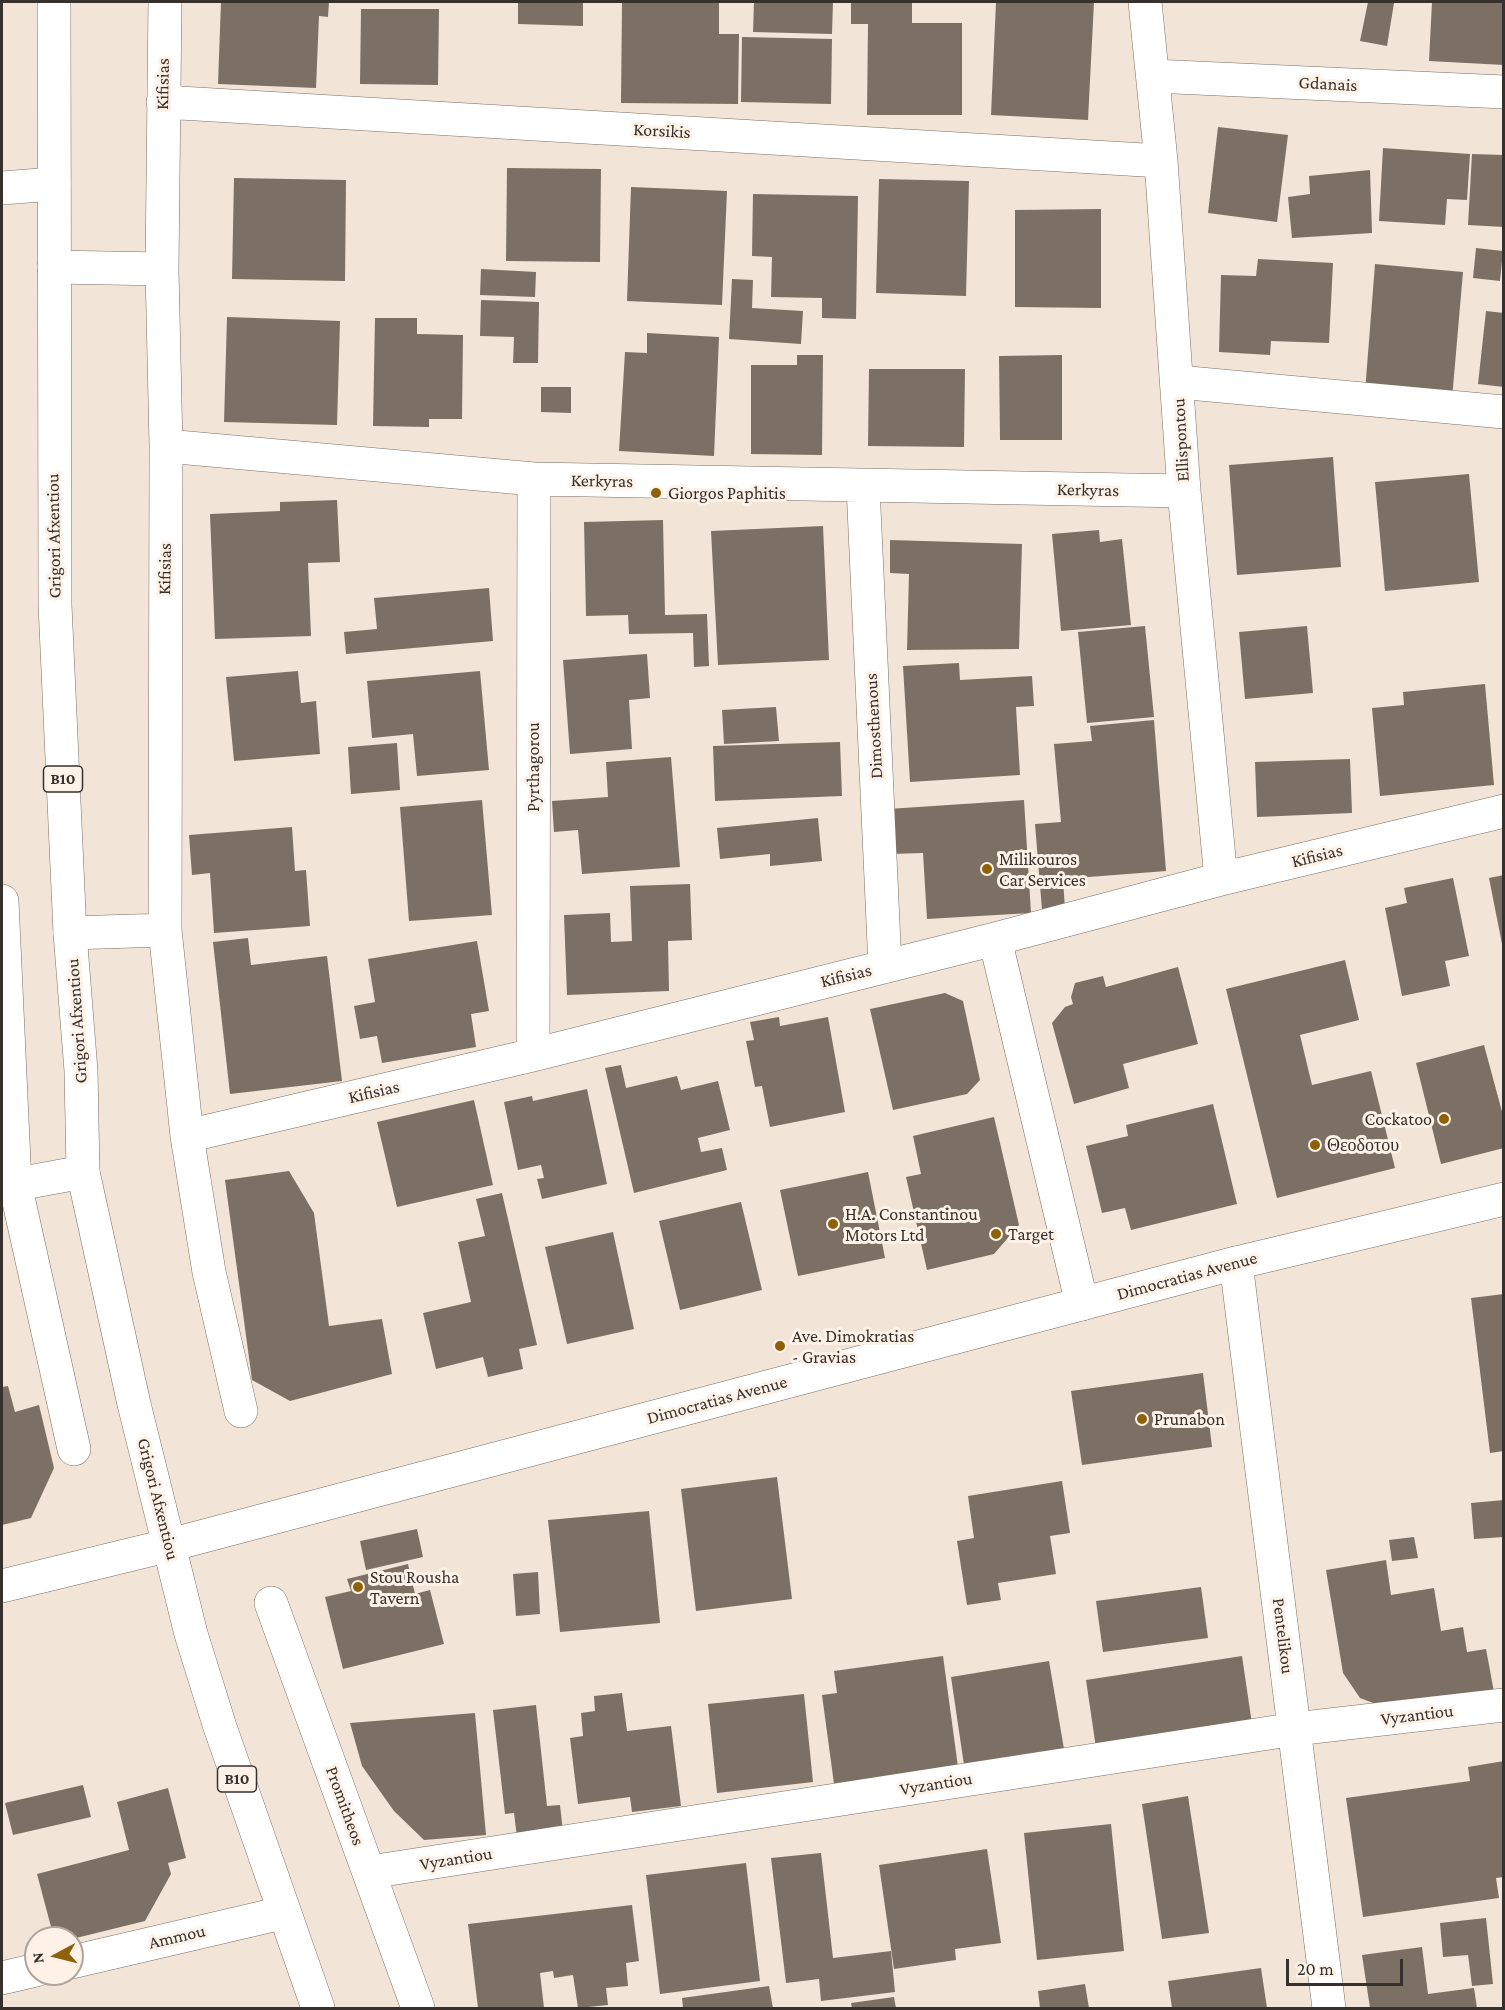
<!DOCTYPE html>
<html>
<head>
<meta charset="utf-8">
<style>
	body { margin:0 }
	#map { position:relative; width:1505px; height:2010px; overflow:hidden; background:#f3e4d8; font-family:"Crimson Pro",serif }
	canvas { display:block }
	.frame { position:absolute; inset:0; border:3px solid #36312c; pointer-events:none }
	.north { position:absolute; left:24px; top:1926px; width:60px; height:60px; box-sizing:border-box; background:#fef2e8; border:2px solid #aea59d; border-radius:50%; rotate:263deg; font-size:16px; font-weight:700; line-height:24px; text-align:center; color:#36312c }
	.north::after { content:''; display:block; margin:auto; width:21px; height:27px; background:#8e6108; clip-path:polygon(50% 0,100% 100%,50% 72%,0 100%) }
	.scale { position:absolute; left:1286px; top:1959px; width:117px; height:27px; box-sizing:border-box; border:3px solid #36312c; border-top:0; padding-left:8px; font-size:18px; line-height:21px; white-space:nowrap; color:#36312c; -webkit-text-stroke:4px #fef2e8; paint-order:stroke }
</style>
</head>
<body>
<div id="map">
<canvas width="1505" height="2010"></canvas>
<div class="frame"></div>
<div class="north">N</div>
<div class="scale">20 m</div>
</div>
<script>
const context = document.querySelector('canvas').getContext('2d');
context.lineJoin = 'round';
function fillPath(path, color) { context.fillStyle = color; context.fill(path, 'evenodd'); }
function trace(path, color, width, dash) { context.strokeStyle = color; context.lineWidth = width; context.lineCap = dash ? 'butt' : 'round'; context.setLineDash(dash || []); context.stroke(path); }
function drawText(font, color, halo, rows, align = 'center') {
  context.font = font + ' "Crimson Pro",serif'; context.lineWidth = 6; context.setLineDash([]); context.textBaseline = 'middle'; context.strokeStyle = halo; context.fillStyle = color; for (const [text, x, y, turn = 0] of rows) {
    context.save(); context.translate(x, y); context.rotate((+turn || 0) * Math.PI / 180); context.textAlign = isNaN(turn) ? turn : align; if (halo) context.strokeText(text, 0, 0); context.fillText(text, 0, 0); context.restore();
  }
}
const building = new Path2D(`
	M 221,2 L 329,2 L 328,17 L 319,16 L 316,88 L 218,84 Z
	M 518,2 L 583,2 L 583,26 L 518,24 Z
	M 622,2 L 719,2 L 719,34 L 739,34 L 738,104 L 621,103 Z
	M 754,2 L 833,2 L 832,34 L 753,32 Z
	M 851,2 L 912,2 L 912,23 L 962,23 L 962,115 L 867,115 L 868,24 L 851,24 Z
	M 996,2 L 1094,2 L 1088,120 L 991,115 Z
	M 1368,2 L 1394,3 L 1387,46 L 1360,41 Z
	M 1432,2 L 1504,2 L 1504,65 L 1429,61 Z
	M 361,9 L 439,9 L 438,85 L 360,84 Z
	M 742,37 L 832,39 L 831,104 L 741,102 Z
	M 1218,127 L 1288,135 L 1277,222 L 1208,213 Z
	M 1383,148 L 1470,154 L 1467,200 L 1447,199 L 1445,225 L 1379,221 Z
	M 1472,154 L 1504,155 L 1504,227 L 1468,225 Z
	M 507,168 L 601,169 L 600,262 L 506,261 Z
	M 1370,170 L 1372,233 L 1292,238 L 1288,197 L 1310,194 L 1309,176 Z
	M 234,178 L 346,180 L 345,281 L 232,279 Z
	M 879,179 L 969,181 L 966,296 L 876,293 Z
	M 631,187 L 727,191 L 722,305 L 627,301 Z
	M 753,194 L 858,196 L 856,319 L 822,318 L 822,298 L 771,297 L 772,257 L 752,256 Z
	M 1101,209 L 1101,308 L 1015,307 L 1015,210 Z
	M 1476,248 L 1503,251 L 1500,281 L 1473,278 Z
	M 1258,259 L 1333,263 L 1329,343 L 1271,341 L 1270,355 L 1219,352 L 1221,275 L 1256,276 Z
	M 1375,264 L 1463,272 L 1452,399 L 1365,392 Z
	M 481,269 L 536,272 L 535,297 L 480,295 Z
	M 732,279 L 753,280 L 752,308 L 803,311 L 801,344 L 729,339 Z
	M 481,300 L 539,302 L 538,363 L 513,363 L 514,337 L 480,336 Z
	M 1486,311 L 1504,313 L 1504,387 L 1478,384 Z
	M 227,317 L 340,321 L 337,425 L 224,422 Z
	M 375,318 L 417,318 L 417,334 L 463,335 L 462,419 L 429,419 L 429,427 L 373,426 Z
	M 647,333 L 719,337 L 714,456 L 619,451 L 625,352 L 647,353 Z
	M 797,355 L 823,355 L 822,455 L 751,454 L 751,365 L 797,365 Z
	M 1062,355 L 1062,440 L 1000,440 L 999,356 Z
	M 869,369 L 965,369 L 964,447 L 868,446 Z
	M 541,387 L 571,387 L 571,413 L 541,412 Z
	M 1333,457 L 1341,567 L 1237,575 L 1229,465 Z
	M 1469,474 L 1479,582 L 1385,591 L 1375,482 Z
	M 337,500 L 340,562 L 308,563 L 311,636 L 215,639 L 210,514 L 280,511 L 280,502 Z
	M 663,520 L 665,615 L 707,614 L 709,666 L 694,667 L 693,633 L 629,634 L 628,615 L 586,616 L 584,522 Z
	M 823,526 L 829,660 L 718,665 L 711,531 Z
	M 1099,530 L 1100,542 L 1122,539 L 1131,625 L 1061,631 L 1052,534 Z
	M 890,540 L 1022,544 L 1019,649 L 907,650 L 909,574 L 890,573 Z
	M 489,588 L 493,641 L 346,654 L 344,632 L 377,629 L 374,598 Z
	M 1145,626 L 1154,717 L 1087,723 L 1078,632 Z
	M 1307,626 L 1313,693 L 1245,699 L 1239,632 Z
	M 647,654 L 650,698 L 629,700 L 632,749 L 570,754 L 563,660 Z
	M 959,663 L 960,680 L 1032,676 L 1034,706 L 1016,707 L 1020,775 L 910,782 L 903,666 Z
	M 298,671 L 301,703 L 316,701 L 320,754 L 234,761 L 226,677 Z
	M 480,671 L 489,770 L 417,776 L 413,734 L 372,738 L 367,681 Z
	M 1485,684 L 1494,785 L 1380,796 L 1372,708 L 1404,705 L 1403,692 Z
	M 776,707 L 779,741 L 724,744 L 722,710 Z
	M 1154,720 L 1166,871 L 1063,879 L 1065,909 L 1042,910 L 1035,824 L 1061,822 L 1054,744 L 1092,741 L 1090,726 Z
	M 840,742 L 842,796 L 715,801 L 713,746 Z
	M 397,743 L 400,790 L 351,794 L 348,747 Z
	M 671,757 L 680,867 L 582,874 L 578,830 L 554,832 L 552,801 L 608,797 L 606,762 Z
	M 1350,759 L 1352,813 L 1257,817 L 1255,762 Z
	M 482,800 L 492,915 L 409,921 L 400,807 Z
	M 1024,800 L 1031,913 L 927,919 L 923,853 L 891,854 L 888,809 Z
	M 818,818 L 822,861 L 770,866 L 770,854 L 720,859 L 717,828 Z
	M 292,827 L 295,871 L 306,870 L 310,926 L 214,933 L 210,873 L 192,875 L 189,835 Z
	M 1504,875 L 1504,944 L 1502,944 L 1489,878 Z
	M 1453,878 L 1469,956 L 1445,961 L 1450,986 L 1402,996 L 1385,908 L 1407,903 L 1404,888 Z
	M 690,884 L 692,940 L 668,941 L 669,991 L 567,995 L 564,915 L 610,913 L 611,942 L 632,941 L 630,886 Z
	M 248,938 L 251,965 L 327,956 L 342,1081 L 230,1094 L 213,942 Z
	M 477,941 L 489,1011 L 471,1014 L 476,1047 L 382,1063 L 377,1036 L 360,1039 L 354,1006 L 375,1002 L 368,959 Z
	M 1345,960 L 1359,1020 L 1300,1035 L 1312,1085 L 1371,1071 L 1395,1168 L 1277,1198 L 1226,989 Z
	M 1178,967 L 1198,1044 L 1123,1064 L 1129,1088 L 1074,1104 L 1052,1023 L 1065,1007 L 1073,1004 L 1071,997 L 1075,983 L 1103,976 L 1106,987 Z
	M 945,993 L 963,1001 L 980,1080 L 967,1094 L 893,1110 L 870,1009 Z
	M 779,1017 L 780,1026 L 828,1017 L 845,1112 L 770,1127 L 762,1086 L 755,1087 L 746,1041 L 754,1040 L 750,1022 Z
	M 1484,1045 L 1504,1119 L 1504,1148 L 1441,1164 L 1416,1063 Z
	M 621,1065 L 626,1088 L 677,1076 L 681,1090 L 718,1081 L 730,1130 L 698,1138 L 701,1152 L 722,1148 L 727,1170 L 634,1193 L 605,1068 Z
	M 587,1089 L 607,1184 L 542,1199 L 537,1179 L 544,1178 L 541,1165 L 518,1170 L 504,1102 L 532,1096 L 533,1101 Z
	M 474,1100 L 493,1185 L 397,1207 L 377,1122 Z
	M 1213,1104 L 1237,1204 L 1131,1230 L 1125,1208 L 1102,1213 L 1086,1146 L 1128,1136 L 1126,1125 Z
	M 994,1117 L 1019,1225 L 994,1254 L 927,1270 L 906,1177 L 921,1174 L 913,1136 Z
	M 289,1171 L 314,1213 L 329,1326 L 382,1319 L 392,1374 L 290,1401 L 252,1380 L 225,1180 Z
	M 868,1172 L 885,1258 L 798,1276 L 780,1190 Z
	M 502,1193 L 537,1345 L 519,1349 L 523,1369 L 488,1377 L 483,1357 L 436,1369 L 423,1313 L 471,1302 L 458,1242 L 485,1236 L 476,1199 Z
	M 741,1202 L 762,1290 L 680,1310 L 659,1221 Z
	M 613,1232 L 634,1329 L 567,1344 L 545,1247 Z
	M 1504,1294 L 1504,1451 L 1490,1453 L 1471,1298 Z
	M 1203,1373 L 1212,1447 L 1082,1465 L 1071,1391 Z
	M 8,1386 L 15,1412 L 39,1405 L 54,1468 L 31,1518 L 2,1525 L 2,1387 Z
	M 777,1477 L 792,1599 L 696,1611 L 681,1489 Z
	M 1062,1481 L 1070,1533 L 1050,1536 L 1056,1574 L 998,1583 L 1001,1600 L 967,1605 L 957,1541 L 974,1538 L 968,1496 Z
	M 1504,1500 L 1504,1537 L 1474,1539 L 1471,1503 Z
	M 649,1511 L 660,1623 L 560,1632 L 548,1520 Z
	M 417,1529 L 423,1557 L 366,1570 L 360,1541 Z
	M 1414,1537 L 1418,1558 L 1392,1561 L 1389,1540 Z
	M 1386,1560 L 1391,1595 L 1434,1588 L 1441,1631 L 1463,1627 L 1467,1652 L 1486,1649 L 1494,1692 L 1389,1709 L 1360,1698 L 1343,1673 L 1326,1570 Z
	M 408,1564 L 415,1594 L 430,1590 L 444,1644 L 343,1669 L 325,1597 L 351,1591 L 347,1579 Z
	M 538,1572 L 540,1614 L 516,1616 L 513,1574 Z
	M 1201,1587 L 1208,1638 L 1103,1652 L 1096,1601 Z
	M 943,1656 L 958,1767 L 834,1784 L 822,1695 L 837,1693 L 834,1671 Z
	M 1242,1656 L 1252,1724 L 1096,1748 L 1086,1680 Z
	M 1049,1661 L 1064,1749 L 964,1765 L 951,1677 Z
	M 622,1693 L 627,1731 L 671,1726 L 681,1806 L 632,1812 L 630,1797 L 578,1804 L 570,1738 L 583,1736 L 581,1713 L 595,1711 L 594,1696 Z
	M 804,1694 L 813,1782 L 717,1793 L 708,1704 Z
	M 536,1705 L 547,1806 L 560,1805 L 563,1832 L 517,1837 L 514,1813 L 505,1814 L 493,1710 Z
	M 475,1713 L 486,1835 L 424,1840 L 394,1811 L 362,1766 L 350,1723 Z
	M 1504,1761 L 1504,1877 L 1496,1878 L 1499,1898 L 1363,1917 L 1346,1798 L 1470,1781 L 1468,1767 Z
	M 83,1785 L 91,1817 L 13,1835 L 5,1803 Z
	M 168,1788 L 186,1858 L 168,1863 L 171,1874 L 145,1921 L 72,1939 L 54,1938 L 37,1874 L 129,1850 L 117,1802 Z
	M 1188,1796 L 1209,1933 L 1162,1939 L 1142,1804 Z
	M 1111,1824 L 1124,1951 L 1037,1960 L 1024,1833 Z
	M 987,1849 L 1001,1943 L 955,1949 L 956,1960 L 894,1969 L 879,1865 Z
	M 821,1853 L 833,1958 L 891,1951 L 895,1992 L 821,2001 L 819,1979 L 786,1983 L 771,1858 Z
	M 746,1863 L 760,1981 L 660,1994 L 646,1875 Z
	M 632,1905 L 639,1961 L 626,1963 L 628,1986 L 606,1988 L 608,2005 L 578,2008 L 573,1975 L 554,1978 L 553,1971 L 540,1973 L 544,2008 L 478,2008 L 468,1924 Z
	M 1486,1918 L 1493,1984 L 1472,1986 L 1468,1955 L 1443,1957 L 1440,1923 Z
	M 1422,1947 L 1428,1994 L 1474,1988 L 1477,2008 L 1370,2008 L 1362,1955 Z
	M 1261,1968 L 1267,2008 L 1172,2008 L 1168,1981 Z
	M 1085,1984 L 1089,2008 L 1040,2008 L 1038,1991 Z
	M 769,1986 L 773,2008 L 683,2008 L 682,1998 Z
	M 894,1997 L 896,2008 L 852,2008 L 851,2003 Z`);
const minor = new Path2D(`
	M 165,2 L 162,269 L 166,446 L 165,930 L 187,1136 L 209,1272 L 241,1411
	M 1145,2 L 1161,161 L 1184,491 L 1221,879
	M 1153,76 L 1504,92
	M 163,102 L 1161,161
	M 2,188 L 54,184
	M 54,267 L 162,269
	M 1178,382 L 1504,412
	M 166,446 L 534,479 L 1184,491
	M 863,486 L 885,966
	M 2,901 L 15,1184 L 74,1449
	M 70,933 L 165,930
	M 995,939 L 1082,1304
	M 533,1055 L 534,479
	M 187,1136 L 533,1055 L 995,939 L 1221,879 L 1504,811
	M 2,1187 L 83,1172
	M 1236,1263 L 1329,2008
	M 271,1603 L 418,2008
	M 370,1872 L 1295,1729 L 1504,1705
	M 72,1962 L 282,1913
	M 2,1978 L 36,1970`);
const major = new Path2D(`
	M 54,2 L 55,605 L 70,933 L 81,1071 L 83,1172 L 134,1404 L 191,1634 L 220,1727 L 318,2008
	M 2,1586 L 170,1545 L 1236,1263 L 1504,1199`);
const markers = [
	[656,493,6,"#8e6108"],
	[987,869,6,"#8e6108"],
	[1444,1119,6,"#8e6108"],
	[1315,1145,6,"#8e6108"],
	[833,1224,6,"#8e6108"],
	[996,1234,6,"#8e6108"],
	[780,1346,6,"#8e6108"],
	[1142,1419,6,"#8e6108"],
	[358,1587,6,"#8e6108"]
];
const shields = [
	[63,779,39],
	[237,1779,39]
];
const shieldNames = [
	["B10",63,779],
	["B10",237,1779]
];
const streetNames = [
	["Kifisias",163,84,-89],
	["Gdanais",1328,84,3],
	["Korsikis",662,131,3],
	["Ellispontou",1181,440,-93],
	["Kerkyras",602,481,1],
	["Kerkyras",1088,490,1],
	["Grigori Afxentiou",54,536,-91],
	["Kifisias",165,569,-89],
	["Dimosthenous",874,726,-93],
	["Pyrthagorou",533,767,-90],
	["Kifisias",1317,856,-14],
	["Kifisias",846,976,-14],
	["Grigori Afxentiou",77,1021,-94],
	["Kifisias",374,1092,-13],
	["Dimocratias Avenue",1187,1276,-15],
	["Dimocratias Avenue",717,1400,-15],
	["Grigori Afxentiou",158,1499,76],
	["Pentelikou",1283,1636,83],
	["Vyzantiou",1417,1715,-7],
	["Vyzantiou",936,1784,-9],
	["Promitheos",345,1806,70],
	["Vyzantiou",456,1859,-9],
	["Ammou",177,1937,-13]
];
const poiNames = [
	["Giorgos Paphitis",668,493],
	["Milikouros",999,859],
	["Car Services",999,880],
	["Cockatoo",1432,1119,"right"],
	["Θεοδοτου",1327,1145],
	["H.A. Constantinou",845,1214],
	["Motors Ltd",845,1235],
	["Target",1008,1234],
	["Ave. Dimokratias",792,1336],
	["- Gravias",792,1357],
	["Prunabon",1154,1419],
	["Stou Rousha",370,1577],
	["Tavern",370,1598]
];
fillPath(building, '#7c7065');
trace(minor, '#7b6e64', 34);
trace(major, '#7b6e64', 34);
trace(minor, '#fff', 33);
trace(major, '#fff', 33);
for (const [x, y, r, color] of markers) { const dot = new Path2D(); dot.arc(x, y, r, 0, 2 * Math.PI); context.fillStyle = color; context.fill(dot); trace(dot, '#fef2e8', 2); }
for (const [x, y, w] of shields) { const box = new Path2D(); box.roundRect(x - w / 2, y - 13, w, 26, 4.5); context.fillStyle = '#fef2e8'; context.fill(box); trace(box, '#36312c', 1.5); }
drawText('bold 16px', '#36312c', null, shieldNames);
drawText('18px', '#36312c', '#fef2e8', streetNames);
drawText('18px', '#36312c', '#fef2e8', poiNames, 'left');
</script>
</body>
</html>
